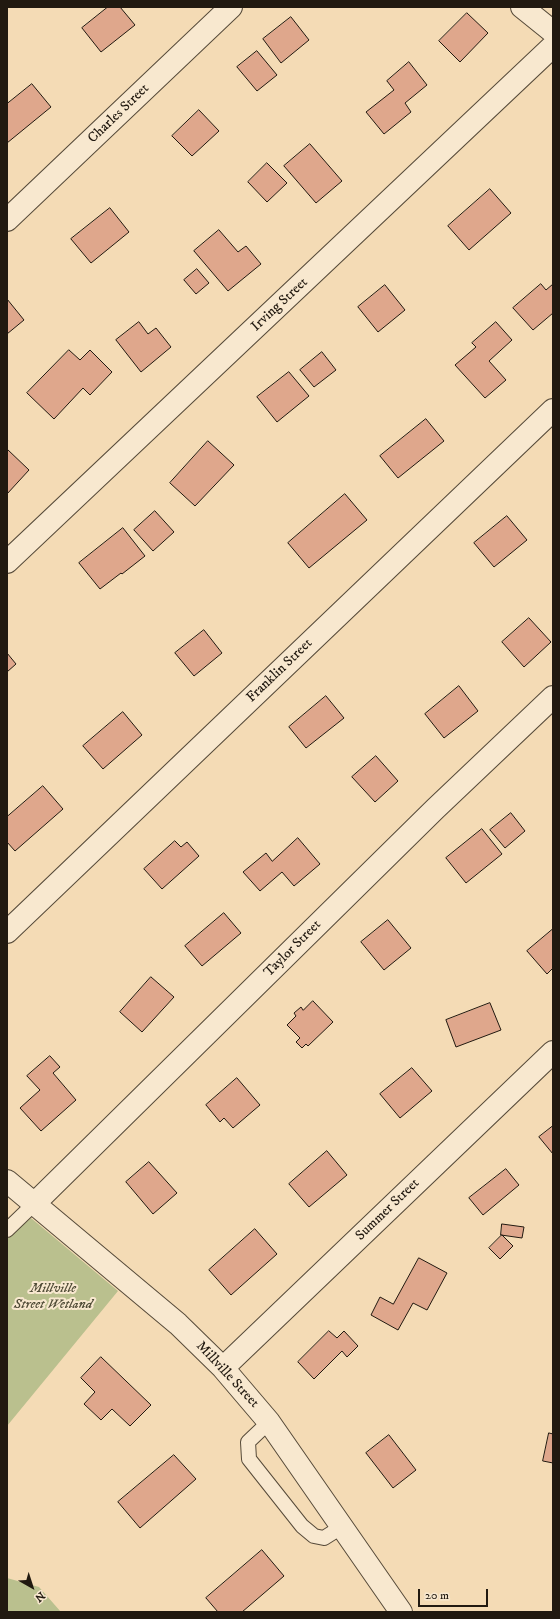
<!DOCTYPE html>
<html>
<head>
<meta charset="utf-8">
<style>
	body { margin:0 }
	#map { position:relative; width:560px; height:1619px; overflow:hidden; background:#f4dbb5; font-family:"IM FELL DW Pica",serif }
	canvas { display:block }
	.frame { position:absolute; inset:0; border:8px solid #211910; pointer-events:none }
	.north { position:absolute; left:12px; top:1567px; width:40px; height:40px; -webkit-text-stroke:3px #f8e8cf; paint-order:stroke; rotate:141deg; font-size:11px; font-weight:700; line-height:16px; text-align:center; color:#211910 }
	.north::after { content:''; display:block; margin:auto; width:14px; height:18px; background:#211910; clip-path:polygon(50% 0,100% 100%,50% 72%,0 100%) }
	.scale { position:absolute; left:418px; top:1589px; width:70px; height:18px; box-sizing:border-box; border:2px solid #211910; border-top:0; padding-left:5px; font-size:12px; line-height:14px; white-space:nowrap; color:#211910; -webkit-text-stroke:3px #f8e8cf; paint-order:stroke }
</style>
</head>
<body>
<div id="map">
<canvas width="560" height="1619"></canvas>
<div class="frame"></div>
<div class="north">N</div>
<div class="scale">20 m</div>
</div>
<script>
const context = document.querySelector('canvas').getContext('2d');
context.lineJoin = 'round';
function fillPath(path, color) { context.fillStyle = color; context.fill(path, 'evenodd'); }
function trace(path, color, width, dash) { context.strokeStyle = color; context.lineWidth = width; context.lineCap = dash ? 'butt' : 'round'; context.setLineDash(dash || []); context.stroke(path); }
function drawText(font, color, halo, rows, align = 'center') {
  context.font = font + ' "IM FELL DW Pica",serif'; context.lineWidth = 4; context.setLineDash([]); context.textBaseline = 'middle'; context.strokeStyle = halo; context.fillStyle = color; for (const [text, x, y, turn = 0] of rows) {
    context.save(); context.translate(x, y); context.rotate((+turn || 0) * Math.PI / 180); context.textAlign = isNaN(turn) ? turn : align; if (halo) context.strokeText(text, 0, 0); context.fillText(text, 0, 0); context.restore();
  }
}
const green = new Path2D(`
	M 31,1218 L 118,1291 L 7,1426 L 7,1239 Z
	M 7,1578 L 39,1587 L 61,1612 L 7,1612 Z`);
const building = new Path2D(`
	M 108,7 L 120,7 L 135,25 L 101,52 L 82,28 Z
	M 467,13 L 488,33 L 460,62 L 439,41 Z
	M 291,17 L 309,40 L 281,63 L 263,39 Z
	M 257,51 L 277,75 L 257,91 L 237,67 Z
	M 409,62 L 427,85 L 405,103 L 411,112 L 384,134 L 366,112 L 394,90 L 387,81 Z
	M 32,84 L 51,107 L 7,143 L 7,104 Z
	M 199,110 L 219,131 L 192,156 L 172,136 Z
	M 310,144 L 342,181 L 316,203 L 284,166 Z
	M 267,163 L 287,183 L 267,202 L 248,182 Z
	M 490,189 L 511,213 L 469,250 L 448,226 Z
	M 110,208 L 129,232 L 91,263 L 71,239 Z
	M 219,230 L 238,252 L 246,246 L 261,264 L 228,291 L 194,251 Z
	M 197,269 L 209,283 L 196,294 L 184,280 Z
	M 541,284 L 546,290 L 553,284 L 553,313 L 533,330 L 513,308 Z
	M 385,285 L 405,310 L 378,332 L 358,307 Z
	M 7,299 L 24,320 L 7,334 Z
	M 139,322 L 148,334 L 156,328 L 171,347 L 141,372 L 116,340 Z
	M 496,322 L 512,340 L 489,361 L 506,380 L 485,398 L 455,365 L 476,347 L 472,343 Z
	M 69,350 L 80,360 L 90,350 L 112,372 L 90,395 L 83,388 L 54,419 L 27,393 Z
	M 322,352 L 336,370 L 314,387 L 300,370 Z
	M 289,372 L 309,396 L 277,422 L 257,397 Z
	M 426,419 L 444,441 L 398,478 L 380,456 Z
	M 208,441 L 234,465 L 195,506 L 170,483 Z
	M 7,449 L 29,470 L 7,494 Z
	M 345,494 L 367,520 L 309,568 L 288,543 Z
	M 155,511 L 174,532 L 153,551 L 134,530 Z
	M 507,516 L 527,540 L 494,567 L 474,543 Z
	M 123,528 L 145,556 L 122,574 L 121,573 L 100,589 L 79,563 Z
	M 529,618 L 551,642 L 524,667 L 502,642 Z
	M 204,630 L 222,653 L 194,676 L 175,653 Z
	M 7,653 L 16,664 L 7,672 Z
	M 459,686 L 478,711 L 444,738 L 425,714 Z
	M 326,696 L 344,718 L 306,748 L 289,727 Z
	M 123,712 L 142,735 L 103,769 L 83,746 Z
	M 376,756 L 398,781 L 375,802 L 352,777 Z
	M 43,786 L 63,809 L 15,851 L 7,842 L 7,817 Z
	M 511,813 L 525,831 L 505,848 L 490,830 Z
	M 482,829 L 502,854 L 466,883 L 446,858 Z
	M 298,838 L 320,864 L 294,886 L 282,872 L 260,891 L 243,872 L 266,853 L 272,861 Z
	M 175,841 L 181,847 L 187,842 L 199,856 L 162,889 L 144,869 Z
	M 224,913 L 241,933 L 202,966 L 185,946 Z
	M 388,920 L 411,948 L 384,970 L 361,942 Z
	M 553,929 L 553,968 L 547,974 L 527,951 Z
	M 151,977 L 174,997 L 142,1032 L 120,1012 Z
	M 313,1001 L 333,1022 L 308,1046 L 306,1044 L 302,1048 L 296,1042 L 300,1038 L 287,1025 L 296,1016 L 294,1013 L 301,1007 L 303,1010 Z
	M 490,1003 L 501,1030 L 456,1047 L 446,1020 Z
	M 50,1056 L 60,1067 L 53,1073 L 76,1100 L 41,1131 L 20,1108 L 40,1090 L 27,1076 Z
	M 412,1068 L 432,1091 L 400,1118 L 380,1094 Z
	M 237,1078 L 260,1105 L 233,1128 L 224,1118 L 220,1122 L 206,1105 Z
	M 553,1126 L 553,1154 L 539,1137 Z
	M 327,1151 L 347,1175 L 309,1207 L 289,1184 Z
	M 149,1162 L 177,1193 L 153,1214 L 126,1182 Z
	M 506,1169 L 519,1185 L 483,1215 L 469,1198 Z
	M 502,1224 L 524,1227 L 522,1238 L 501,1235 Z
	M 255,1229 L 277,1254 L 231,1295 L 209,1270 Z
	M 502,1235 L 513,1246 L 500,1259 L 489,1248 Z
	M 419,1258 L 447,1273 L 427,1310 L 413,1303 L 398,1330 L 371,1315 L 380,1297 L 393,1304 Z
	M 329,1331 L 337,1338 L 344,1331 L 358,1346 L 347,1357 L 342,1351 L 314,1379 L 298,1362 Z
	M 101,1357 L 151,1405 L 130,1426 L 112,1409 L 101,1420 L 84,1404 L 95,1392 L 81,1378 Z
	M 549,1433 L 553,1434 L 553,1463 L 543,1461 Z
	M 389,1435 L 416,1470 L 393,1488 L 366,1453 Z
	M 174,1455 L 196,1479 L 140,1528 L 118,1502 Z
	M 262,1550 L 284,1576 L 242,1612 L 218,1612 L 206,1598 Z`);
const lane = new Path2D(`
	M 7,1230 L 34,1204
	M 269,1422 L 248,1442 L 249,1459 L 302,1526 L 314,1536 L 324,1538 L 343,1526`);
const street = new Path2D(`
	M 522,7 L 553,32
	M 7,220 L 231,7
	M 7,562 L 553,46
	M 7,932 L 553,410
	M 7,1181 L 178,1324 L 223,1368 L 269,1422 L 401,1612
	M 34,1204 L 435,809 L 553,697
	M 223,1368 L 553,1052`);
const streetNames = [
	["Charles Street",119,114,-44],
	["Irving Street",280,305,-43],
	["Franklin Street",280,671,-44],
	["Taylor Street",293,949,-45],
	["Summer Street",388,1210,-44],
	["Millville Street",227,1375,47]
];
const parkNames = [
	["Millville",53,1289],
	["Street Wetland",53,1305]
];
fillPath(green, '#bac08e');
fillPath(building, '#dfa78c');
trace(building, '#211910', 1);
trace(lane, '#564a39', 16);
trace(street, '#564a39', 24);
trace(lane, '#f8e8cf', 14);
trace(street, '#f8e8cf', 22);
drawText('14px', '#211910', '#f8e8cf', streetNames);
drawText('italic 14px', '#4f4b36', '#f8e8cf', parkNames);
</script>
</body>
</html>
